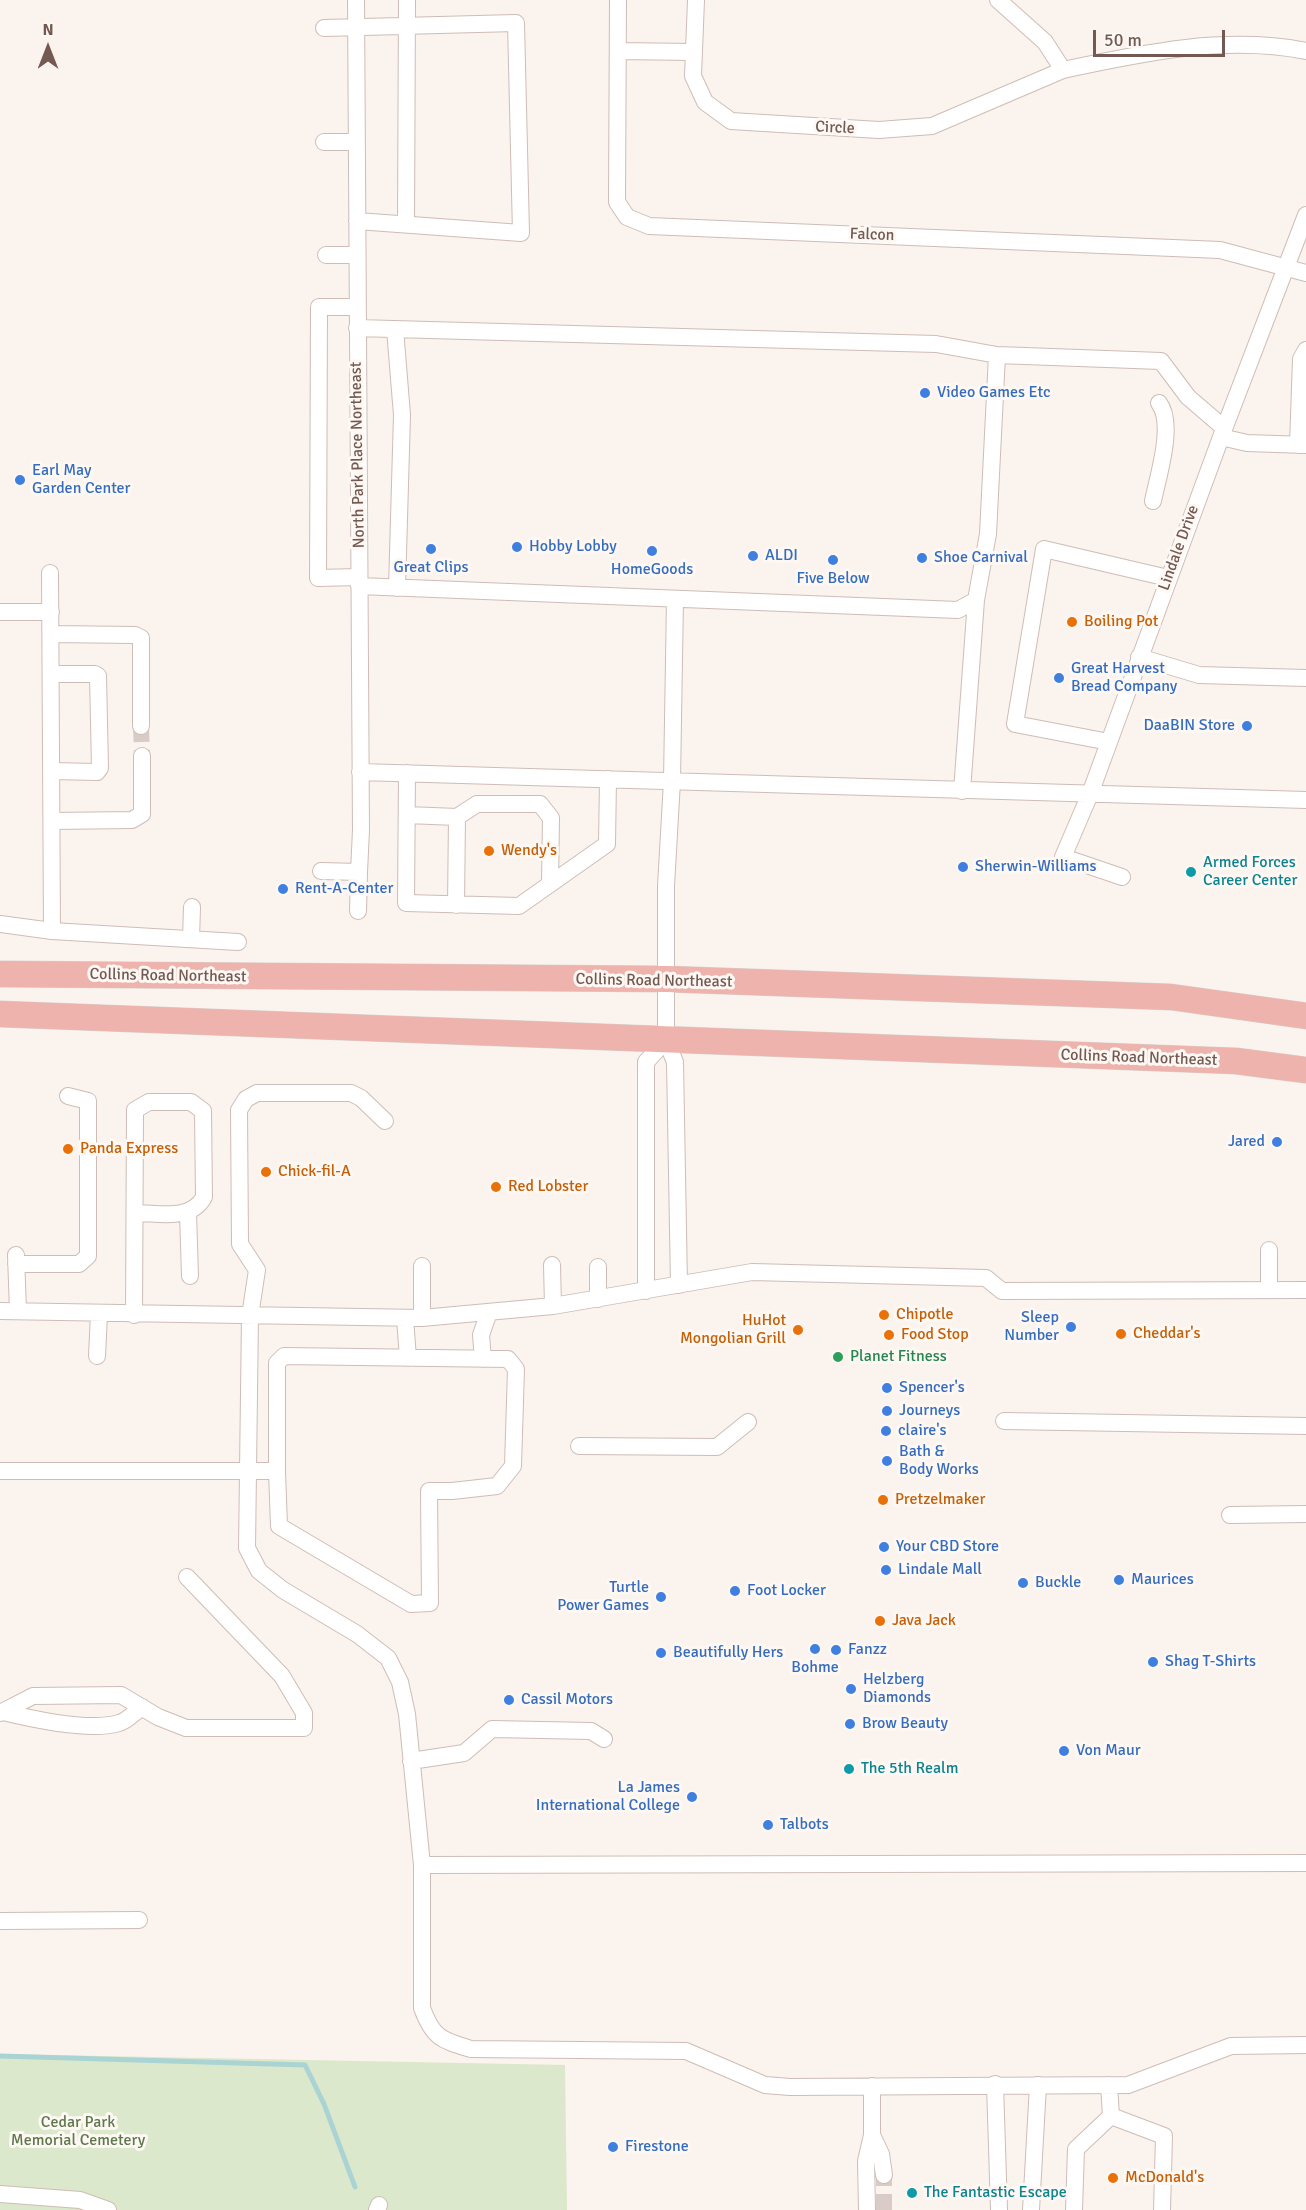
<!DOCTYPE html>
<html>
<head>
<meta charset="utf-8">
<style>
	body { margin:0 }
	#map { position:relative; width:1306px; height:2210px; overflow:hidden; background:#fbf3ed; font-family:Signika,sans-serif }
	canvas { display:block }
	.north { position:absolute; left:18px; top:18px; width:60px; height:60px; -webkit-text-stroke:4px #fdf8f3; paint-order:stroke; rotate:0deg; font-size:16px; font-weight:700; line-height:24px; text-align:center; color:#745952 }
	.north::after { content:''; display:block; margin:auto; width:21px; height:27px; background:#745952; clip-path:polygon(50% 0,100% 100%,50% 72%,0 100%) }
	.scale { position:absolute; left:1093px; top:30px; width:132px; height:27px; box-sizing:border-box; border:3px solid #745952; border-top:0; padding-left:8px; font-size:18px; line-height:21px; white-space:nowrap; color:#745952; -webkit-text-stroke:4px #fdf8f3; paint-order:stroke }
</style>
</head>
<body>
<div id="map">
<canvas width="1306" height="2210"></canvas>
<div class="north">N</div>
<div class="scale">50 m</div>
</div>
<script>
const context = document.querySelector('canvas').getContext('2d');
context.lineJoin = 'round';
function fillPath(path, color) { context.fillStyle = color; context.fill(path, 'evenodd'); }
function trace(path, color, width, dash) { context.strokeStyle = color; context.lineWidth = width; context.lineCap = dash ? 'butt' : 'round'; context.setLineDash(dash || []); context.stroke(path); }
function drawText(font, color, halo, rows, align = 'center') {
  context.font = font + ' Signika,sans-serif'; context.lineWidth = 6; context.setLineDash([]); context.textBaseline = 'middle'; context.strokeStyle = halo; context.fillStyle = color; for (const [text, x, y, turn = 0] of rows) {
    context.save(); context.translate(x, y); context.rotate((+turn || 0) * Math.PI / 180); context.textAlign = isNaN(turn) ? turn : align; if (halo) context.strokeText(text, 0, 0); context.fillText(text, 0, 0); context.restore();
  }
}
const green = new Path2D(`
	M 0,2054 L 565,2065 L 567,2210 L 0,2210 Z`);
const stream = new Path2D(`
	M 0,2056 L 305,2065 L 324,2104 L 355,2187`);
const minorTunnel = new Path2D(`
	M 141,726 L 142,756
	M 884,2210 L 884,2175`);
const minor = new Path2D(`
	M 618,0 L 617,202 L 627,217 L 649,226 L 1220,250 L 1306,273
	M 696,0 L 693,76 L 705,102 L 731,121 L 879,130 L 932,126 L 1063,70
	M 998,0 L 1045,42 L 1063,70 C 1142,53 1226,35 1306,51
	M 324,28 L 516,23 L 521,233 L 357,221
	M 618,51 L 693,52
	M 324,142 L 356,142
	M 406,224 L 407,0
	M 326,255 L 357,255
	M 357,307 L 319,307 L 318,578 L 359,577
	M 357,328 L 936,344 L 997,355 L 1161,361 L 1188,397 L 1224,428
	M 395,329 L 402,415 L 397,588
	M 1221,437 L 1247,443 L 1306,445
	M 1298,445 L 1301,359 L 1306,350
	M 1153,501 C 1158,476 1175,424 1159,403
	M 50,573 L 52,931
	M 359,586 L 958,610 L 976,600 L 988,534 L 997,355
	M 675,599 L 672,781 L 666,886 L 666,1040 L 675,1062 L 679,1285
	M 0,612 L 51,612
	M 51,634 L 135,635 L 141,638 L 141,726
	M 1139,657 L 1199,675 L 1306,678
	M 51,674 L 95,674 L 98,676 L 100,768 L 97,772 L 52,771
	M 1109,742 L 1015,724 L 1044,549 L 1168,578
	M 360,772 L 1306,800
	M 407,773 L 406,903 L 519,906 L 607,844 L 608,779
	M 962,791 L 976,600
	M 407,815 L 457,817 L 477,804 L 540,804 L 551,818 L 550,884
	M 52,821 L 132,820 L 142,814 L 142,756
	M 321,871 L 359,872 L 361,830 L 356,0
	M 1122,877 L 1063,857 L 1090,794 L 1221,437 L 1306,215
	M 456,905 L 457,817
	M 358,911 L 359,872
	M 0,924 L 52,931 L 238,942
	M 191,939 L 192,907
	M 385,1121 L 361,1098 L 351,1093 L 257,1093 L 246,1099 L 239,1110 L 240,1244 L 257,1270 L 250,1316 L 247,1548 L 259,1571 L 283,1590 L 357,1634 L 388,1658 L 400,1682 L 407,1714 L 422,1865 L 422,2008 C 433,2038 441,2040 471,2049 L 686,2051 L 765,2085 L 790,2087 L 1128,2085 L 1231,2046 L 1306,2045
	M 188,1213 L 190,1276
	M 1269,1250 L 1269,1290
	M 16,1255 L 18,1311
	M 16,1264 L 79,1264 L 88,1256 L 88,1101 L 68,1096
	M 552,1265 L 553,1306
	M 598,1267 L 598,1299
	M 646,1291 L 646,1062 L 666,1040
	M 0,1311 L 422,1318 L 553,1306 L 752,1272 L 986,1278 L 1002,1291 L 1306,1290
	M 134,1315 L 135,1110 L 149,1102 L 191,1102 L 203,1111 L 204,1197 C 191,1221 160,1213 136,1213
	M 405,1318 L 408,1358
	M 422,1318 L 422,1266
	M 97,1356 L 99,1314
	M 483,1359 L 481,1335 L 489,1312
	M 1004,1421 L 1306,1426
	M 579,1446 L 717,1447 L 748,1422
	M 0,1471 L 277,1471 L 279,1526 L 411,1604 L 430,1603 L 429,1491 L 452,1491 L 497,1486 L 513,1466 L 516,1369 L 508,1359 L 284,1356 L 277,1363 L 277,1471
	M 1230,1515 L 1306,1514
	M 3,1712 C 32,1719 90,1732 119,1723 C 127,1721 135,1712 142,1707
	M 0,1713 L 33,1696 L 121,1695 L 158,1717 L 186,1728 L 304,1728 L 304,1713 L 282,1676 L 187,1577
	M 411,1761 L 464,1753 L 492,1729 L 591,1731 L 604,1739
	M 422,1865 L 1306,1863
	M 0,1921 L 139,1920
	M 995,2084 L 999,2210
	M 1111,2116 L 1164,2136 L 1162,2210
	M 872,2135 L 881,2154 L 884,2175
	M 0,2194 L 80,2200 L 108,2210
	M 377,2210 L 379,2205
	M 867,2210 L 866,2161 L 872,2135 L 872,2086
	M 1031,2210 L 1038,2085
	M 1074,2210 L 1076,2149 L 1111,2116 L 1109,2085`);
const highway = new Path2D(`
	M 0,974 L 667,979 L 1171,997 L 1306,1016
	M 0,1014 L 1236,1061 L 1306,1070`);
const markers = [
	[925,393,6,"#3f7fe0"],
	[20,480,6,"#3f7fe0"],
	[517,547,6,"#3f7fe0"],
	[431,549,6,"#3f7fe0"],
	[652,551,6,"#3f7fe0"],
	[753,556,6,"#3f7fe0"],
	[922,558,6,"#3f7fe0"],
	[833,560,6,"#3f7fe0"],
	[1072,622,6,"#e8710a"],
	[1059,678,6,"#3f7fe0"],
	[1247,726,6,"#3f7fe0"],
	[489,851,6,"#e8710a"],
	[963,867,6,"#3f7fe0"],
	[1191,872,6,"#0f9aa8"],
	[283,889,6,"#3f7fe0"],
	[1277,1142,6,"#3f7fe0"],
	[68,1149,6,"#e8710a"],
	[266,1172,6,"#e8710a"],
	[496,1187,6,"#e8710a"],
	[884,1315,6,"#e8710a"],
	[1071,1327,6,"#3f7fe0"],
	[798,1330,6,"#e8710a"],
	[1121,1334,6,"#e8710a"],
	[889,1335,6,"#e8710a"],
	[838,1357,6,"#2e9e5b"],
	[887,1388,6,"#3f7fe0"],
	[887,1411,6,"#3f7fe0"],
	[886,1431,6,"#3f7fe0"],
	[887,1461,6,"#3f7fe0"],
	[883,1500,6,"#e8710a"],
	[884,1547,6,"#3f7fe0"],
	[886,1570,6,"#3f7fe0"],
	[1119,1580,6,"#3f7fe0"],
	[1023,1583,6,"#3f7fe0"],
	[735,1591,6,"#3f7fe0"],
	[661,1597,6,"#3f7fe0"],
	[880,1621,6,"#e8710a"],
	[815,1649,6,"#3f7fe0"],
	[836,1650,6,"#3f7fe0"],
	[661,1653,6,"#3f7fe0"],
	[1153,1662,6,"#3f7fe0"],
	[851,1689,6,"#3f7fe0"],
	[509,1700,6,"#3f7fe0"],
	[850,1724,6,"#3f7fe0"],
	[1064,1751,6,"#3f7fe0"],
	[849,1769,6,"#0f9aa8"],
	[692,1797,6,"#3f7fe0"],
	[768,1825,6,"#3f7fe0"],
	[613,2147,6,"#3f7fe0"],
	[1113,2178,6,"#e8710a"],
	[912,2193,6,"#0f9aa8"]
];
const streetNames = [
	["Circle",835,128,3],
	["Falcon",872,235,2],
	["North Park Place Northeast",358,455,-91],
	["Lindale Drive",1179,548,-70],
	["Collins Road Northeast",168,976,1],
	["Collins Road Northeast",654,981,1],
	["Collins Road Northeast",1139,1058,2]
];
const shopNames = [
	["Video Games Etc",937,393],
	["Earl May",32,471],
	["Garden Center",32,489],
	["Hobby Lobby",529,547],
	["ALDI",765,556],
	["Shoe Carnival",934,558],
	["Great Clips",431,568,"center"],
	["HomeGoods",652,570,"center"],
	["Five Below",833,579,"center"],
	["Great Harvest",1071,669],
	["Bread Company",1071,687],
	["DaaBIN Store",1235,726,"right"],
	["Sherwin-Williams",975,867],
	["Rent-A-Center",295,889],
	["Jared",1265,1142,"right"],
	["Sleep",1059,1318,"right"],
	["Number",1059,1336,"right"],
	["Spencer's",899,1388],
	["Journeys",899,1411],
	["claire's",898,1431],
	["Bath &",899,1452],
	["Body Works",899,1470],
	["Your CBD Store",896,1547],
	["Lindale Mall",898,1570],
	["Maurices",1131,1580],
	["Buckle",1035,1583],
	["Turtle",649,1588,"right"],
	["Power Games",649,1606,"right"],
	["Foot Locker",747,1591],
	["Fanzz",848,1650],
	["Beautifully Hers",673,1653],
	["Shag T-Shirts",1165,1662],
	["Bohme",815,1668,"center"],
	["Helzberg",863,1680],
	["Diamonds",863,1698],
	["Cassil Motors",521,1700],
	["Brow Beauty",862,1724],
	["Von Maur",1076,1751],
	["La James",680,1788,"right"],
	["International College",680,1806,"right"],
	["Talbots",780,1825],
	["Firestone",625,2147]
];
const foodNames = [
	["Boiling Pot",1084,622],
	["Wendy's",501,851],
	["Panda Express",80,1149],
	["Chick-fil-A",278,1172],
	["Red Lobster",508,1187],
	["Chipotle",896,1315],
	["HuHot",786,1321,"right"],
	["Mongolian Grill",786,1339,"right"],
	["Cheddar's",1133,1334],
	["Food Stop",901,1335],
	["Pretzelmaker",895,1500],
	["Java Jack",892,1621],
	["McDonald's",1125,2178]
];
const cultureNames = [
	["Armed Forces",1203,863],
	["Career Center",1203,881],
	["The 5th Realm",861,1769],
	["The Fantastic Escape",924,2193]
];
const leisureNames = [
	["Planet Fitness",850,1357]
];
const parkNames = [
	["Cedar Park",78,2123],
	["Memorial Cemetery",78,2141]
];
fillPath(green, '#dce8cc');
trace(stream, '#aad3d4', 5);
trace(minorTunnel, '#d9ccc6', 16, [16, 8]);
trace(minor, '#cebdb6', 18);
trace(highway, '#d8d1cf', 27);
trace(minor, '#fff', 16);
trace(highway, '#edb3ac', 26);
for (const [x, y, r, color] of markers) { const dot = new Path2D(); dot.arc(x, y, r, 0, 2 * Math.PI); context.fillStyle = color; context.fill(dot); trace(dot, '#fdf8f3', 2); }
drawText('16px', '#745952', '#fdf8f3', streetNames);
drawText('16px', '#366cbe', '#fdf8f3', shopNames, 'left');
drawText('16px', '#c56008', '#fdf8f3', foodNames, 'left');
drawText('16px', '#0d838f', '#fdf8f3', cultureNames, 'left');
drawText('16px', '#27864d', '#fdf8f3', leisureNames, 'left');
drawText('16px', '#5f784b', '#fdf8f3', parkNames);
</script>
</body>
</html>
